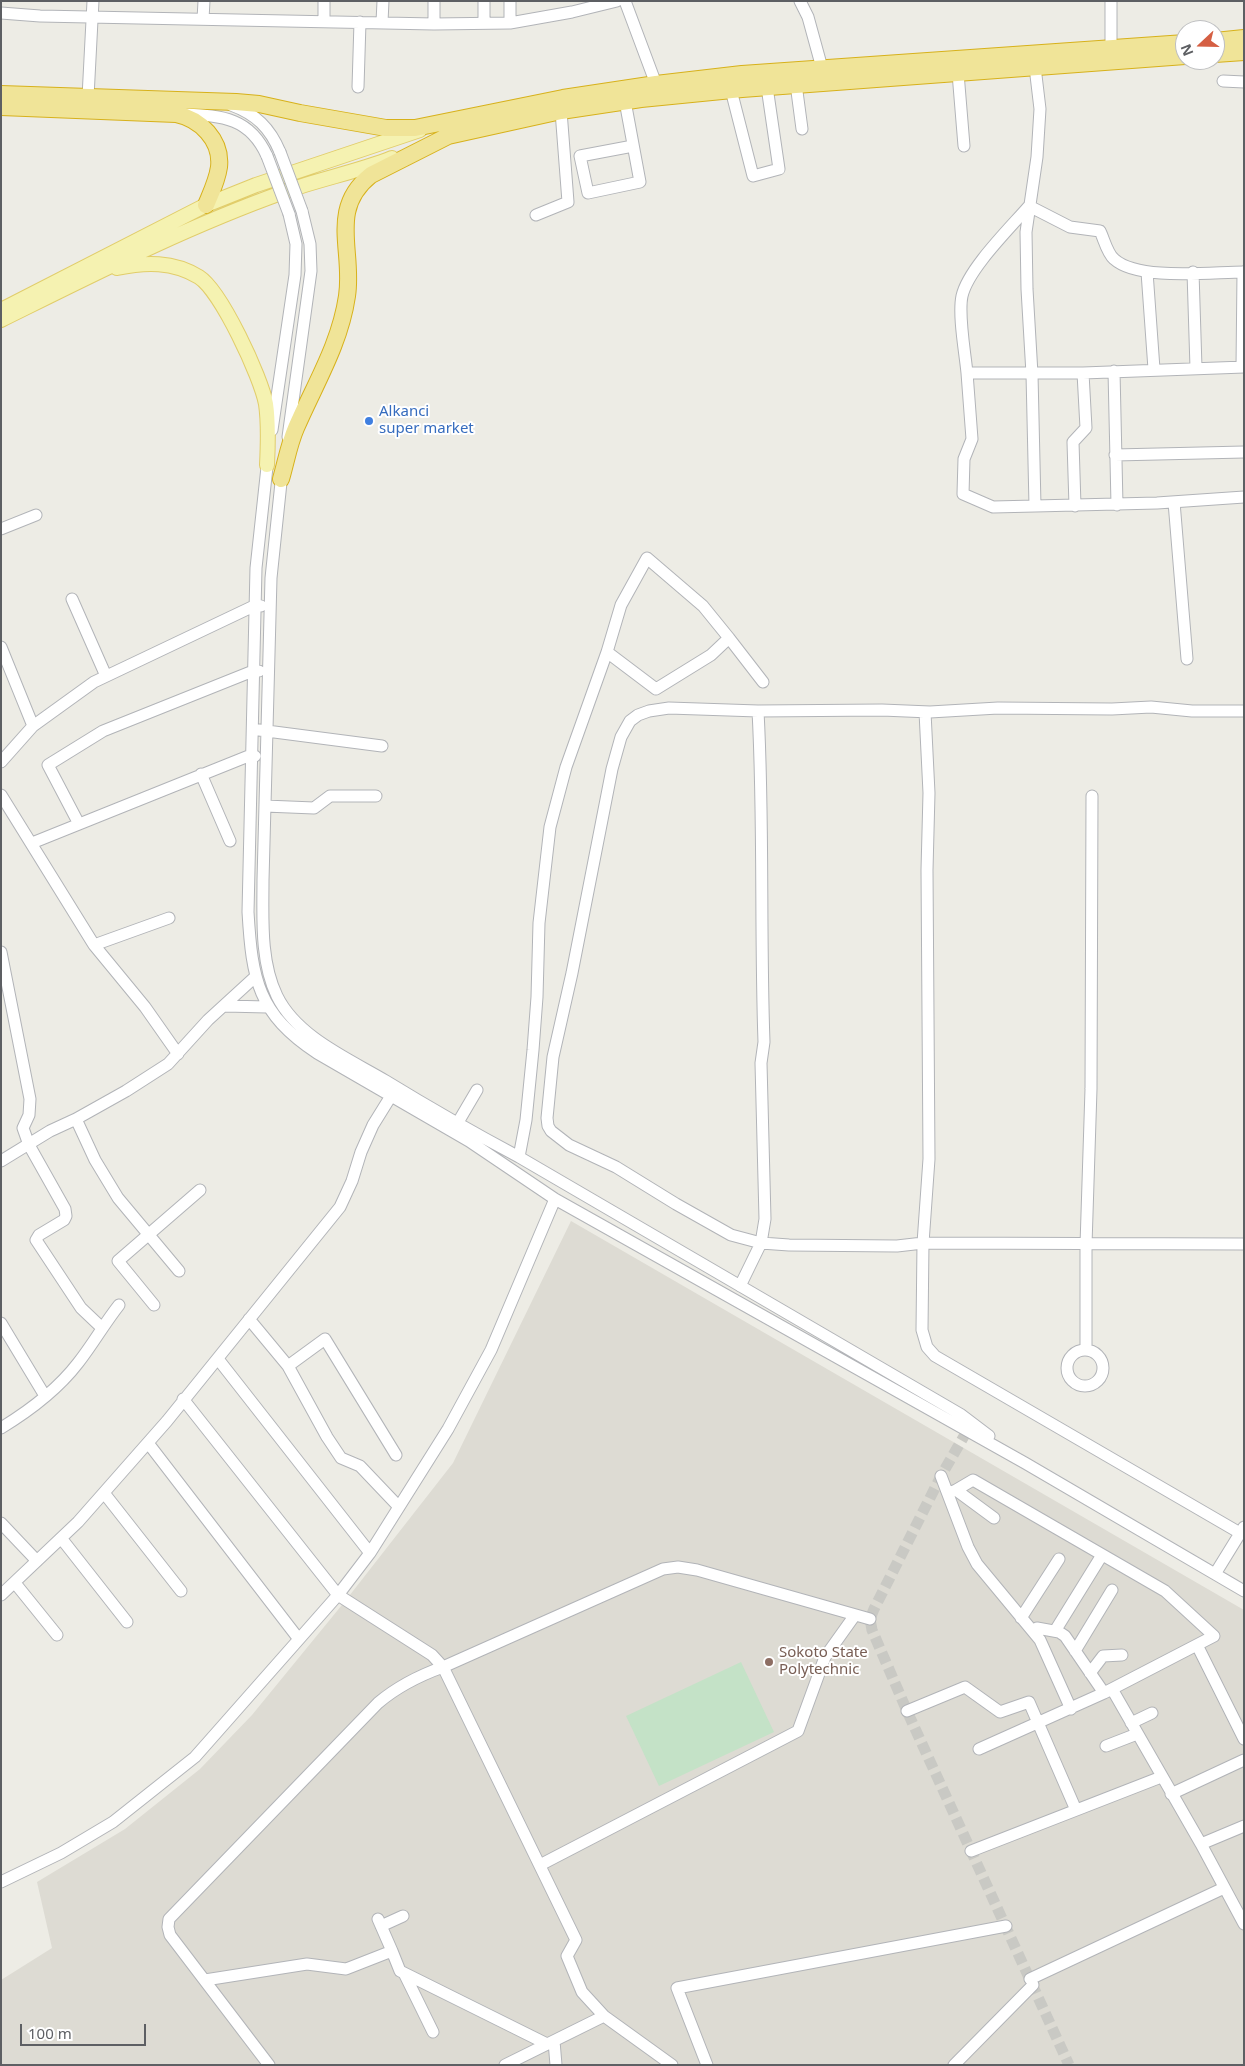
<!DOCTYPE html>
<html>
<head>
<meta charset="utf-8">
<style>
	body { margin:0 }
	#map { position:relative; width:1245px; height:2066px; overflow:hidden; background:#edece5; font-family:"Noto Sans",sans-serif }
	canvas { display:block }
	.frame { position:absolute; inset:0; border:2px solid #5d5f63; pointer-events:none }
	.north { position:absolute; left:1175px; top:20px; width:50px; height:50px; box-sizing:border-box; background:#fff; border:1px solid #bebfc1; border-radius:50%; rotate:249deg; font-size:14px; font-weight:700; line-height:20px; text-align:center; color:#5d5f63 }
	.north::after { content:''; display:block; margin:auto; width:18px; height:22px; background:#d55f43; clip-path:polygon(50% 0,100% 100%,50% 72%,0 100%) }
	.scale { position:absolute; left:20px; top:2024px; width:126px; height:22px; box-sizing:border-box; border:2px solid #5d5f63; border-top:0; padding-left:6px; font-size:15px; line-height:18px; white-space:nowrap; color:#5d5f63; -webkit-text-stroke:4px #fff; paint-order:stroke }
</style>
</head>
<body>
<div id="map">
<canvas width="1245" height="2066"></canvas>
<div class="frame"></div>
<div class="north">N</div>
<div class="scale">100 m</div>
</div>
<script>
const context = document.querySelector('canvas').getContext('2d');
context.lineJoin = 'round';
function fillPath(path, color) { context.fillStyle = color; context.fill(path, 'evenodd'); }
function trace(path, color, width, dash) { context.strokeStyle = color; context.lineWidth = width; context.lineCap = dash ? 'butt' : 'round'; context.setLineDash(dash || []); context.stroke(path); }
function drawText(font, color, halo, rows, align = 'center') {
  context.font = font + ' "Noto Sans",sans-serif'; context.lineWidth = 4; context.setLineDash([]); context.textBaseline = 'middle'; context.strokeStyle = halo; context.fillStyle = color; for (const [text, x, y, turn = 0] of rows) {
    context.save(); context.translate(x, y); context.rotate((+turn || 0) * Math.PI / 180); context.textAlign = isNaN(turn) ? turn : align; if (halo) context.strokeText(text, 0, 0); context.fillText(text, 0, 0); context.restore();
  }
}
const education = new Path2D(`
	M 571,1221 L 1244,1610 L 1244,2065 L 1,2065 L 1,1980 L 52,1948 L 37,1882 L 125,1829 L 200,1769 L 252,1715 L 346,1600 L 453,1463 Z`);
const green = new Path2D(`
	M 741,1662 L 774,1732 L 659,1786 L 626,1716 Z`);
const minorTunnel = new Path2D(`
	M 967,1431 L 941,1476 L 874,1609 L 870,1619 L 872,1630 L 907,1711 L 1069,2065`);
const minor = new Path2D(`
	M 510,1 L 510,23
	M 625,1 L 656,84
	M 800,1 L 808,17 L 822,68
	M 1,13 L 40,16 L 434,24 L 510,23 L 572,12 L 617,1
	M 203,19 L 204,1
	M 324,21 L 324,1
	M 382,22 L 383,1
	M 484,23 L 484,1
	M 434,24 L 434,1
	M 1111,47 L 1111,1
	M 1035,67 L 1040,109 L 1037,157 L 1026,232 L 1027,289 L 1032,374 L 1035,506 L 1157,503 L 1244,497
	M 958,73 L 964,146
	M 1223,81 L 1244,82
	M 796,84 L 802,129
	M 358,87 L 360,22
	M 731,90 L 753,176 L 779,169 L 767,87
	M 88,97 L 93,1
	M 625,101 L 640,182 L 588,193 L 580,156 L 633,146
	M 231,105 C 256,114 270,128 280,152
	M 185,114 C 223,116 250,118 267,156
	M 536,215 L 568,202 L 561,111
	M 1147,272 L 1154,369
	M 1193,272 L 1196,368
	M 1244,272 C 1211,272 1138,281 1114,259 C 1107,253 1104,239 1100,231 L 1070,227 L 1029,206 C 1010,228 968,269 962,296 C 958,315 965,352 967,373 L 1083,373 L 1244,367
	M 1242,367 L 1243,272
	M 1114,371 L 1117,505
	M 967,373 L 972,439 L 964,459 L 963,494 L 993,507 L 1035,506
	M 272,430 L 295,275 L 296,244 L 289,214
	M 288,437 L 311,271 L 310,244 L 302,211
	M 1115,455 L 1244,452
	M 268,458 L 256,568 L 248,912 C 252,980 258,1014 317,1053 L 469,1141 L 555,1199 L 1025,1463 L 1244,1591
	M 282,473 L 271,578 L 263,880 C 263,917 260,961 277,996 C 297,1037 349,1059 386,1081 C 430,1108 474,1133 519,1157 L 960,1414 L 989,1436
	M 1174,502 L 1187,659
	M 1075,506 L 1073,442 L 1086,428 L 1083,373
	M 1,529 L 36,515
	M 72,599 L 106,676
	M 1,647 L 33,726
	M 607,652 L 621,605 L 647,558 L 703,606 L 729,638
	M 1244,711 L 1192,711 L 1151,707 L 1112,709 L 998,708 L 930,712 L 882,710 L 758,711 L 669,708 L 649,711 L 638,715 L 630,721 L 621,737 L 612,769 L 572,973 L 553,1057 L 547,1118 L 548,1126 L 551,1131 L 569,1145 L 616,1167 L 676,1204 L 731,1235 L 761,1243 L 789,1245 L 897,1246 L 923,1243 L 1244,1244
	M 925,712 L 929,793 L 927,870 L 929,1159 L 923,1243 L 922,1330 L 927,1347 L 935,1356 L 1240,1533
	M 259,730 L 382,746
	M 1,762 L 33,726 L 94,682 L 256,605 L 261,606
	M 201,774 L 230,841
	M 1,795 L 94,945 L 145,1007 L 178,1054
	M 265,806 L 314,808 L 330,796 L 376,796
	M 79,824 L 48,765 L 103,731 L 253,671 L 259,671
	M 32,843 L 251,755 L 255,756
	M 94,945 L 169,918
	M 1,952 L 30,1099 L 29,1115 L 23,1128 L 29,1145 L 65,1209 L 66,1216 L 64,1220 L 39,1235 L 36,1240 L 81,1308 L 101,1327
	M 225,1006 L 267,1007
	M 76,1119 L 95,1160 L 118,1198 L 179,1271
	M 457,1124 L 477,1090
	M 519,1157 L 526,1120 L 533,1050 L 537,997 L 539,923 L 550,827 L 566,767 L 607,652 L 656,689 L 711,655 L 729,638 L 763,682
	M 1,1161 L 50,1131 L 76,1119 L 126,1091 L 168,1064 L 208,1020 L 255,977
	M 740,1286 L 761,1243 L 765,1219 L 761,1063 L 764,1042 C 760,932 764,821 758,711
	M 154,1305 L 118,1261 L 200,1190
	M 249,1319 L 288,1366 L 327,1437 L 341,1458 L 360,1466 L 399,1507
	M 1,1323 L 45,1396
	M1067 1368a18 18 0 1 1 36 0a18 18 0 1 1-36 0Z
	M 1086,1350 L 1086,1245 L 1091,1089 L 1092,796
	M 218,1359 L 370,1553
	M 288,1366 L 325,1339 L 396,1455
	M 183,1399 L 338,1595 L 432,1655 L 443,1667 L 576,1940 L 567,1956 L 582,1992 L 604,2016 L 672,2065
	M 1,1428 C 29,1411 58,1389 78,1363 C 93,1344 104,1324 119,1305
	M 148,1443 L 298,1638
	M 941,1476 L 968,1547 L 977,1564 L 1040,1640 L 1071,1709
	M 956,1490 L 973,1480 L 1165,1591 L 1214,1636 L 1104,1693 L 979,1749
	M 951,1492 L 956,1490 L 994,1518
	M 104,1493 L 181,1591
	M 1,1523 L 37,1561
	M 61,1538 L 127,1622
	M 1215,1574 L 1244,1527
	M 15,1583 L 57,1635
	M 1,1595 L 78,1522 L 167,1421 L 340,1207 L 352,1181 L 361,1152 L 373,1125 L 391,1096
	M 1021,1618 L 1059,1559
	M 1033,1631 L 1037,1628 L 1059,1632 L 1065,1636 L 1104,1693
	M 1055,1631 L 1102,1555
	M 1197,1645 L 1244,1739
	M 1075,1651 L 1112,1590
	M 1090,1673 L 1103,1656 L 1122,1655
	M 1112,1689 L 1201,1844 L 1244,1924
	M 907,1711 L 965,1687 L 1000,1712 L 1029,1702 L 1076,1810
	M 1131,1723 L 1152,1713
	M 1106,1746 L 1137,1734
	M 1171,1794 L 1244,1760
	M 1201,1844 L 1244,1826
	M 971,1851 L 1161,1777
	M 540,1865 L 798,1731 L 825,1657 L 855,1615
	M 1,1882 L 61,1853 L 113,1822 L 195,1757 L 338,1595 L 370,1553 L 448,1429 L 491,1350 L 555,1199
	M 378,1919 L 392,1951
	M 381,1926 L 403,1916
	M 404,1973 L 433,2032
	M 1030,1979 L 1224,1888
	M 205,1980 L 307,1964 L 346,1969 L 392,1951 L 400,1971 L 547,2044
	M 554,2041 L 556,2065
	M 269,2065 L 170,1935 L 168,1927 L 169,1919 L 378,1703 C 398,1686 418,1676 443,1667 L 663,1569 L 678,1567 L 697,1570 L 870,1619
	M 505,2065 L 604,2016
	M 707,2065 L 677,1988 L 1006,1926
	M 954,2065 L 1033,1985`);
const major = new Path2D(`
	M 117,268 C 145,262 173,261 199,277 C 221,291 261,377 266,404 C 269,424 268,445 267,465
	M 1,310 L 206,205 L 256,185 L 420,130
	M 1,320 C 94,274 186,227 284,192 C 319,179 357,172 392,158`);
const highway = new Path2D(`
	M 1215,41 L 1244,38
	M 1215,54 L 1244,52
	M 1,94 L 236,102 L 259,104 L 300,113 L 386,128 L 415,128 L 563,98 L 656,84 L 742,74 L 1185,43
	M 1,107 L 176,114 C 200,119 222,140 219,167 C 217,181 211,193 206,205
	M 281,479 C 286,462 289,444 296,428 C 315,384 340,344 347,296 C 354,251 328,209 371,175 L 448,136 L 561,111 L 641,99 L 742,89 L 1185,56`);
const minorBridge = new Path2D(`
	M 280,152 L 302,211
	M 267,156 L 289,214`);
const markers = [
	[369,421,5,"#3f7fe0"],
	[769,1662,5,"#8d6e63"]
];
const shopNames = [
	["Alkanci",379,412],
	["super market",379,429]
];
const educationNames = [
	["Sokoto State",779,1653],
	["Polytechnic",779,1670]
];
fillPath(education, '#dddbd3');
fillPath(green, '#c4e2c7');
trace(minorTunnel, '#c9c9c4', 11, [11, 5.5]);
trace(minor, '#b2b4b8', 13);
trace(major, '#e1cd6a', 16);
trace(highway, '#d7b11b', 18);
trace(minor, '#fff', 11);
trace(major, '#f5f2b1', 14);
trace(highway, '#f0e498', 16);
trace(minorBridge, '#b2b4b8', 13, []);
trace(minorBridge, '#fff', 11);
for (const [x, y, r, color] of markers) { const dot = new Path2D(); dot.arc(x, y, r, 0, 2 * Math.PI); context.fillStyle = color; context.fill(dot); trace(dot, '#fff', 2); }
drawText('15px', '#366cbe', '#fff', shopNames, 'left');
drawText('15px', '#785e54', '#fff', educationNames, 'left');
</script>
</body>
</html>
